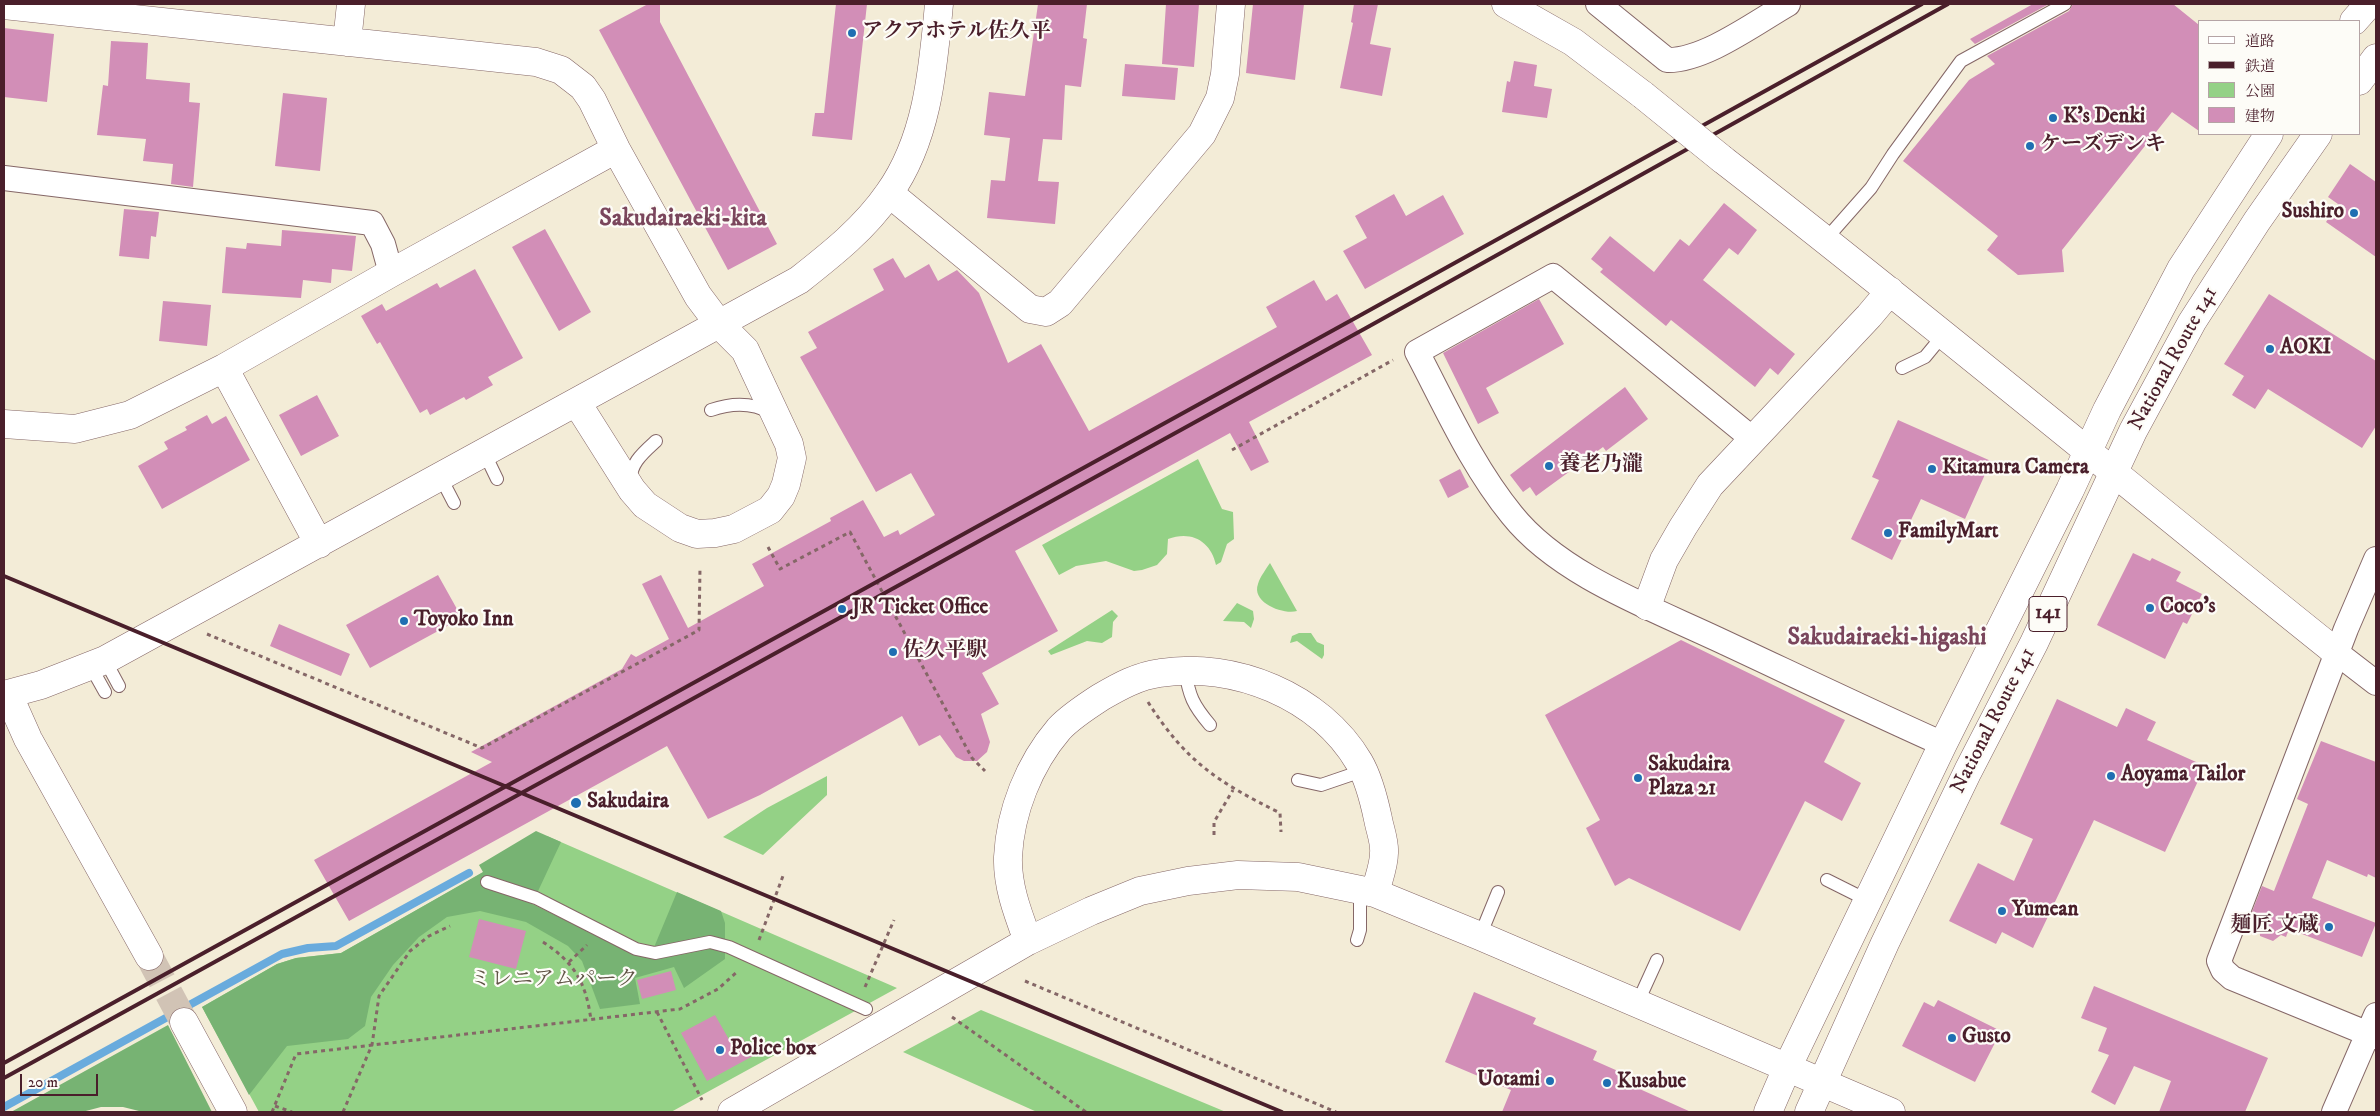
<!DOCTYPE html>
<html>
<head>
<meta charset="utf-8">
<style>
	body { margin:0 }
	#map { position:relative; width:2380px; height:1116px; overflow:hidden; background:#f3ecd7; font-family:"IM FELL DW Pica","Noto Serif JP",serif }
	canvas { display:block }
	.frame { position:absolute; inset:0; border:5px solid #4a1f2b; pointer-events:none }
	.legend { position:absolute; left:2198px; top:20px; width:162px; height:115px; box-sizing:border-box; background:#fdfcf7; border:1px solid #b5a4a5; margin:0; padding:6px 9px; list-style:none; font-size:15px; color:#4a1f2b }
	.legend li { display:flex; align-items:center; gap:10px; height:25px }
	.legend b { width:25px; border:1px solid #b5a4a5 }
	.scale { position:absolute; left:20px; top:1074px; width:78px; height:22px; box-sizing:border-box; border:2px solid #4a1f2b; border-top:0; padding-left:6px; font-size:15px; line-height:18px; white-space:nowrap; color:#4a1f2b; -webkit-text-stroke:4px #fdfcf7; paint-order:stroke }
</style>
</head>
<body>
<div id="map">
<canvas width="2380" height="1116"></canvas>
<div class="frame"></div>
<ul class="legend">
<li><b style="height:6px;background:#fff"></b>道路</li>
<li><b style="height:6px;background:#4a1f2b"></b>鉄道</li>
<li><b style="height:14px;background:#94d186"></b>公園</li>
<li><b style="height:14px;background:#d28eb7"></b>建物</li>
</ul>
<div class="scale">20 m</div>
</div>
<script>
const context = document.querySelector('canvas').getContext('2d');
context.lineJoin = 'round';
function fillPath(path, color) { context.fillStyle = color; context.fill(path, 'evenodd'); }
function trace(path, color, width, dash) { context.strokeStyle = color; context.lineWidth = width; context.lineCap = dash ? 'butt' : 'round'; context.setLineDash(dash || []); context.stroke(path); }
function drawText(font, color, halo, rows, align = 'center') {
  context.font = font + ' "IM FELL DW Pica","Noto Serif JP",serif'; context.lineWidth = 4.5; context.setLineDash([]); context.textBaseline = 'middle'; context.strokeStyle = halo; context.fillStyle = color; for (const [text, x, y, turn = 0] of rows) {
    context.save(); context.translate(x, y); context.rotate((+turn || 0) * Math.PI / 180); context.textAlign = isNaN(turn) ? turn : align; if (halo) context.strokeText(text, 0, 0); context.fillText(text, 0, 0); context.restore();
  }
}
const green = new Path2D(`
	M 1198,459 L 1222,509 L 1233,512 L 1234,539 L 1227,544 L 1221,562 L 1216,565 C 1211,541 1191,530 1168,539 L 1167,554 L 1157,565 L 1142,570 L 1134,571 L 1106,561 L 1076,566 L 1059,575 L 1042,545 Z
	M 1270,563 L 1297,611 C 1284,615 1251,603 1258,584 C 1260,577 1266,569 1270,563 Z
	M 1237,603 L 1253,611 L 1254,619 L 1251,628 L 1244,622 L 1223,621 Z
	M 1112,610 L 1118,616 L 1113,622 L 1112,637 L 1102,643 L 1087,641 L 1051,655 L 1048,651 Z
	M 1299,633 L 1311,633 L 1317,642 L 1324,645 L 1324,655 L 1322,659 L 1297,641 L 1290,643 L 1292,636 Z
	M 827,776 L 827,795 L 763,855 L 723,837 L 767,808 Z
	M 547,836 L 897,988 L 671,1112 L 259,1112 L 202,1007 L 277,964 L 296,958 L 341,953 Z
	M 981,1010 L 1226,1112 L 1037,1112 L 903,1052 Z`);
const forest = new Path2D(`
	M 536,831 L 561,842 L 532,904 L 618,946 L 650,957 L 677,892 L 721,911 L 725,923 L 725,959 L 684,988 L 674,967 L 635,978 L 640,1004 L 600,1009 L 582,961 L 568,946 L 526,922 L 480,911 L 447,917 L 419,937 L 393,965 L 371,997 L 365,1026 L 348,1039 L 287,1046 L 249,1095 L 202,1007 L 277,964 L 296,958 L 341,953 L 483,872 L 479,865 Z
	M 168,1025 L 212,1112 L 143,1112 L 123,1107 L 101,1107 L 82,1112 L 11,1112 Z`);
const stream = new Path2D(`
	M 4,1107 L 282,954 L 308,948 L 336,946 L 469,873`);
const building = new Path2D(`
	M 648,4 L 660,4 L 660,22 L 777,244 L 728,270 L 599,30 Z
	M 836,4 L 867,4 L 852,140 L 812,136 L 815,113 L 824,113 Z
	M 1038,4 L 1087,4 L 1083,38 L 1087,39 L 1081,87 L 1065,85 L 1062,140 L 1043,139 L 1038,181 L 1059,182 L 1055,224 L 987,218 L 991,180 L 1005,181 L 1010,138 L 984,135 L 989,92 L 1025,96 Z
	M 1166,4 L 1199,4 L 1194,67 L 1162,64 Z
	M 1253,4 L 1304,4 L 1295,80 L 1246,73 Z
	M 1354,4 L 1378,4 L 1370,44 L 1391,48 L 1382,96 L 1340,88 L 1353,23 L 1351,22 Z
	M 2033,4 L 2049,4 L 1975,44 L 1970,39 Z
	M 2073,4 L 2173,4 L 2199,25 L 2199,131 L 2172,112 L 2062,250 L 2064,272 L 2018,275 L 1987,250 L 1998,236 L 1903,161 L 1969,80 L 1995,64 L 1987,56 L 2069,11 Z
	M 4,28 L 54,34 L 47,102 L 4,97 Z
	M 111,41 L 148,43 L 146,79 L 190,83 L 189,102 L 200,103 L 193,187 L 171,184 L 173,164 L 143,161 L 146,139 L 97,135 L 103,85 L 108,86 Z
	M 1514,61 L 1537,65 L 1534,86 L 1552,89 L 1547,118 L 1502,112 L 1507,81 L 1510,82 Z
	M 1125,64 L 1178,68 L 1175,100 L 1122,96 Z
	M 283,93 L 327,98 L 320,171 L 275,166 Z
	M 2350,164 L 2376,182 L 2376,257 L 2326,222 L 2338,204 L 2328,197 Z
	M 1394,194 L 1406,216 L 1443,195 L 1464,234 L 1365,289 L 1343,251 L 1367,238 L 1355,216 Z
	M 1724,203 L 1757,230 L 1738,255 L 1729,248 L 1703,280 L 1795,354 L 1778,375 L 1770,368 L 1755,387 L 1671,320 L 1666,326 L 1600,272 L 1603,269 L 1591,259 L 1610,236 L 1654,272 L 1680,239 L 1689,246 Z
	M 124,209 L 159,212 L 156,237 L 151,236 L 149,259 L 119,256 Z
	M 545,229 L 591,312 L 559,331 L 512,247 Z
	M 282,230 L 356,236 L 352,271 L 332,269 L 331,283 L 303,280 L 301,298 L 222,293 L 226,247 L 246,249 L 247,243 L 281,246 Z
	M 893,258 L 905,278 L 929,264 L 938,281 L 957,270 L 979,293 L 1008,363 L 1041,344 L 1089,431 L 1277,327 L 1266,307 L 1314,280 L 1326,301 L 1337,294 L 1372,355 L 1249,422 L 1269,462 L 1251,471 L 1230,433 L 1015,551 L 1058,631 L 982,673 L 999,704 L 981,714 L 990,742 L 987,752 L 977,761 L 964,761 L 956,757 L 940,735 L 919,746 L 902,716 L 760,795 L 708,819 L 667,746 L 349,921 L 314,860 L 492,762 L 471,752 L 622,669 L 631,654 L 636,657 L 669,639 L 642,584 L 661,575 L 688,628 L 764,586 L 752,564 L 831,521 L 830,518 L 863,500 L 884,537 L 898,530 L 900,535 L 935,515 L 911,473 L 876,492 L 800,357 L 817,348 L 808,332 L 884,290 L 873,269 Z
	M 475,269 L 523,358 L 488,377 L 493,385 L 466,400 L 464,397 L 430,415 L 427,409 L 420,413 L 380,342 L 377,344 L 361,316 L 382,304 L 386,311 L 437,283 L 440,288 Z
	M 2269,294 L 2376,361 L 2376,426 L 2362,448 L 2268,389 L 2255,409 L 2232,395 L 2244,376 L 2224,364 Z
	M 1539,299 L 1564,344 L 1486,388 L 1499,413 L 1478,424 L 1443,353 Z
	M 163,301 L 211,305 L 207,346 L 159,341 Z
	M 1625,387 L 1648,419 L 1606,451 L 1603,447 L 1536,496 L 1530,487 L 1523,492 L 1510,475 Z
	M 317,395 L 339,436 L 301,456 L 279,415 Z
	M 207,415 L 212,424 L 226,416 L 250,460 L 162,509 L 138,466 L 168,449 L 164,442 L 187,430 L 185,427 Z
	M 1898,420 L 1991,461 L 1965,519 L 1921,499 L 1892,560 L 1851,539 L 1879,480 L 1872,477 Z
	M 1460,469 L 1469,487 L 1448,498 L 1439,480 Z
	M 2133,553 L 2150,561 L 2152,558 L 2181,572 L 2176,581 L 2202,594 L 2187,624 L 2183,622 L 2165,659 L 2097,625 Z
	M 438,575 L 462,618 L 370,668 L 346,625 Z
	M 279,624 L 350,654 L 341,676 L 270,646 Z
	M 1681,640 L 1845,720 L 1824,762 L 1861,783 L 1842,821 L 1805,801 L 1740,931 L 1629,878 L 1615,886 L 1586,828 L 1600,820 L 1545,715 Z
	M 2057,699 L 2117,727 L 2126,708 L 2156,722 L 2147,740 L 2205,766 L 2165,852 L 2094,820 L 2033,948 L 2002,932 L 1996,944 L 1949,921 L 1978,863 L 2014,881 L 2033,839 L 2000,824 Z
	M 2321,741 L 2376,762 L 2376,878 L 2368,874 L 2367,877 L 2327,860 L 2312,898 L 2376,923 L 2362,957 L 2289,929 L 2286,937 L 2281,935 L 2273,941 L 2260,936 L 2259,921 L 2250,917 L 2262,886 L 2274,891 L 2308,804 L 2297,799 Z
	M 479,919 L 526,931 L 516,969 L 469,957 Z
	M 671,971 L 676,990 L 642,999 L 637,980 Z
	M 2094,986 L 2268,1058 L 2245,1112 L 2159,1112 L 2171,1081 L 2134,1066 L 2115,1105 L 2091,1092 L 2109,1055 L 2098,1051 L 2107,1028 L 2081,1018 Z
	M 1474,992 L 1536,1018 L 1533,1024 L 1597,1051 L 1593,1060 L 1627,1075 L 1624,1082 L 1691,1112 L 1502,1112 L 1511,1090 L 1445,1062 Z
	M 1938,1000 L 2001,1031 L 1975,1082 L 1902,1046 L 1924,1002 L 1934,1007 Z
	M 715,1015 L 731,1043 L 742,1037 L 753,1056 L 707,1081 L 681,1033 Z`);
const tertiaryTunnel = new Path2D(`
	M 149,956 L 184,1022`);
const path = new Path2D(`
	M 1232,450 L 1393,360
	M 768,547 L 780,569 L 850,532 L 972,758 L 985,771
	M 207,634 L 482,748 L 699,630 L 700,568
	M 1148,702 C 1186,762 1218,782 1280,813 L 1281,832
	M 1214,835 L 1214,822 L 1233,790
	M 759,940 L 783,876
	M 543,942 C 575,963 586,983 591,1020
	M 569,962 L 587,945
	M 1025,981 L 1336,1112
	M 865,987 L 894,920
	M 657,1012 L 702,1100
	M 952,1017 L 1086,1112
	M 275,1106 L 292,1112
	M 272,1112 L 296,1054 L 680,1009 L 718,989 L 738,971
	M 343,1112 L 372,1045 L 379,996 L 410,951 L 429,936 L 450,926`);
const service = new Path2D(`
	M 1826,239 L 1871,188 L 1893,154 L 1961,61 L 2065,4
	M 1902,368 L 1925,357 L 1944,334
	M 711,410 C 731,403 752,402 771,413
	M 484,452 L 497,479
	M 440,476 L 454,503
	M 631,482 C 629,464 644,452 656,441
	M 105,660 L 119,686
	M 91,667 L 105,692
	M 1185,670 C 1189,696 1193,705 1210,725
	M 1298,780 L 1321,785 L 1362,771
	M 1827,880 L 1869,901
	M 487,882 L 536,898 L 636,949 L 655,953 L 710,942 L 729,947 L 866,1009
	M 1480,936 L 1498,892
	M 1357,940 L 1360,930 L 1360,889
	M 1637,1004 L 1657,960`);
const minor = new Path2D(`
	M 1598,4 L 1667,60 C 1704,61 1755,23 1788,4
	M 4,178 L 372,223 L 383,244 L 391,273
	M 1754,440 L 1553,276 L 1417,352 C 1446,407 1472,466 1512,515 C 1559,574 1649,607 1717,639 C 1792,674 1867,710 1943,744
	M 2376,559 L 2346,629 L 2219,961 L 2223,970 L 2232,978 L 2376,1037
	M 2337,653 L 2376,683
	M 2334,1112 L 2376,1015`);
const tertiary = new Path2D(`
	M 1506,4 L 1573,42 L 1643,95
	M 4,5 L 536,62 L 561,70 L 583,87 L 592,100 L 616,149 L 698,296 L 719,324 L 745,350 L 789,444 L 792,458 L 786,484 L 781,496 L 770,510 L 734,529 L 715,533 L 697,534 L 680,528 L 645,505 L 632,490 L 577,403
	M 347,42 L 351,4
	M 1722,159 C 1930,320 2132,489 2337,653
	M 889,193 L 1030,309 L 1046,312 L 1060,303 L 1202,134 L 1220,98 L 1225,74 L 1231,4
	M 224,368 L 319,544
	M 4,424 L 75,429 L 130,415 L 224,368 L 391,273 L 616,149
	M 1647,606 L 1664,560 L 1683,527 L 1710,485 L 1869,316 L 1890,291
	M 8,694 L 28,739 L 149,956
	M 4,695 L 41,685 L 105,660 L 799,280 C 832,254 865,228 889,193 C 928,138 933,68 939,4
	M 1028,941 C 1018,914 1007,886 1008,857 C 1010,812 1029,764 1059,729 C 1070,717 1087,706 1101,697 C 1120,686 1138,676 1160,673 C 1234,661 1320,696 1359,762 C 1369,779 1374,800 1378,819 C 1380,830 1385,842 1384,853 C 1384,866 1378,880 1375,893
	M 184,1022 L 233,1112
	M 732,1112 L 1028,941 L 1091,911 L 1140,891 L 1188,881 L 1238,875 L 1298,877 L 1375,893 L 1480,936 L 1891,1112`);
const trunk = new Path2D(`
	M 2354,21 L 2369,4
	M 2359,81 L 2376,58
	M 1768,1112 L 1787,1068 L 1943,744 L 2070,490 L 2107,410 L 2181,269 L 2269,134
	M 1809,1112 L 1885,943 L 1968,771 L 2034,643 L 2133,431 L 2192,322 L 2257,221 L 2318,134`);
const rail = new Path2D(`
	M 4,576 L 1282,1112
	M 4,1063 L 1359,316 L 1922,4
	M 4,1078 L 1366,328 L 1948,4`);
const tertiaryBridge = new Path2D(`
	M 1643,95 L 1722,159`);
const markers = [
	[852,33,5,"#1f6fb2"],
	[2053,118,5,"#1f6fb2"],
	[2030,146,5,"#1f6fb2"],
	[2354,213,5,"#1f6fb2"],
	[2270,349,5,"#1f6fb2"],
	[1549,466,5,"#1f6fb2"],
	[1932,469,5,"#1f6fb2"],
	[1888,533,5,"#1f6fb2"],
	[2150,608,5,"#1f6fb2"],
	[842,609,5,"#1f6fb2"],
	[404,621,5,"#1f6fb2"],
	[893,652,5,"#1f6fb2"],
	[2111,776,5,"#1f6fb2"],
	[1638,778,5,"#1f6fb2"],
	[576,803,6,"#1f6fb2"],
	[2002,911,5,"#1f6fb2"],
	[2329,927,5,"#1f6fb2"],
	[1952,1038,5,"#1f6fb2"],
	[720,1050,5,"#1f6fb2"],
	[1550,1081,5,"#1f6fb2"],
	[1607,1083,5,"#1f6fb2"]
];
const shields = [
	[2048,614,38]
];
const shieldNames = [
	["141",2048,614]
];
const poiNames = [
	["アクアホテル佐久平",862,33],
	["K's Denki",2063,118],
	["ケーズデンキ",2040,146],
	["Sushiro",2344,213,"right"],
	["AOKI",2280,349],
	["養老乃瀧",1559,466],
	["Kitamura Camera",1942,469],
	["FamilyMart",1898,533],
	["Coco's",2160,608],
	["JR Ticket Office",852,609],
	["Toyoko Inn",414,621],
	["佐久平駅",903,652],
	["Sakudaira",1648,766],
	["Plaza 21",1648,790],
	["Aoyama Tailor",2121,776],
	["Sakudaira",587,803],
	["Yumean",2012,911],
	["麺匠 文蔵",2319,927,"right"],
	["Gusto",1962,1038],
	["Police box",730,1050],
	["Uotami",1540,1081,"right"],
	["Kusabue",1617,1083]
];
const streetNames = [
	["National Route 141",2174,359,-61],
	["National Route 141",1994,721,-63]
];
const parkNames = [
	["ミレニアムパーク",554,981]
];
const quarterNames = [
	["Sakudairaeki-kita",683,220],
	["Sakudairaeki-higashi",1887,639]
];
fillPath(green, '#94d186');
fillPath(forest, '#77b373');
trace(stream, '#69abdd', 8);
fillPath(building, '#d28eb7');
trace(tertiaryTunnel, '#d1c3b5', 28, [28, 14]);
trace(service, '#856767', 14);
trace(minor, '#856767', 26);
trace(tertiary, '#856767', 29);
trace(trunk, '#856767', 29);
trace(path, '#856767', 3, [4, 4]);
trace(service, '#fff', 12);
trace(minor, '#fff', 24);
trace(tertiary, '#fff', 28);
trace(trunk, '#fff', 28);
trace(rail, '#4a1f2b', 4);
trace(tertiaryBridge, '#856767', 29, []);
trace(tertiaryBridge, '#fff', 28);
for (const [x, y, r, color] of markers) { const dot = new Path2D(); dot.arc(x, y, r, 0, 2 * Math.PI); context.fillStyle = color; context.fill(dot); trace(dot, '#fdfcf7', 2); }
for (const [x, y, w] of shields) { const box = new Path2D(); box.roundRect(x - w / 2, y - 17.5, w, 35, 4); context.fillStyle = '#fdfcf7'; context.fill(box); trace(box, '#4a1f2b', 1); }
drawText('bold 20px', '#4a1f2b', null, shieldNames);
drawText('bold 21px', '#4a1f2b', '#fdfcf7', poiNames, 'left');
drawText('21px', '#4a1f2b', '#fdfcf7', streetNames);
drawText('21px', '#605446', '#fdfcf7', parkNames);
drawText('bold 24px', '#7a465c', '#fdfcf7', quarterNames);
</script>
</body>
</html>
